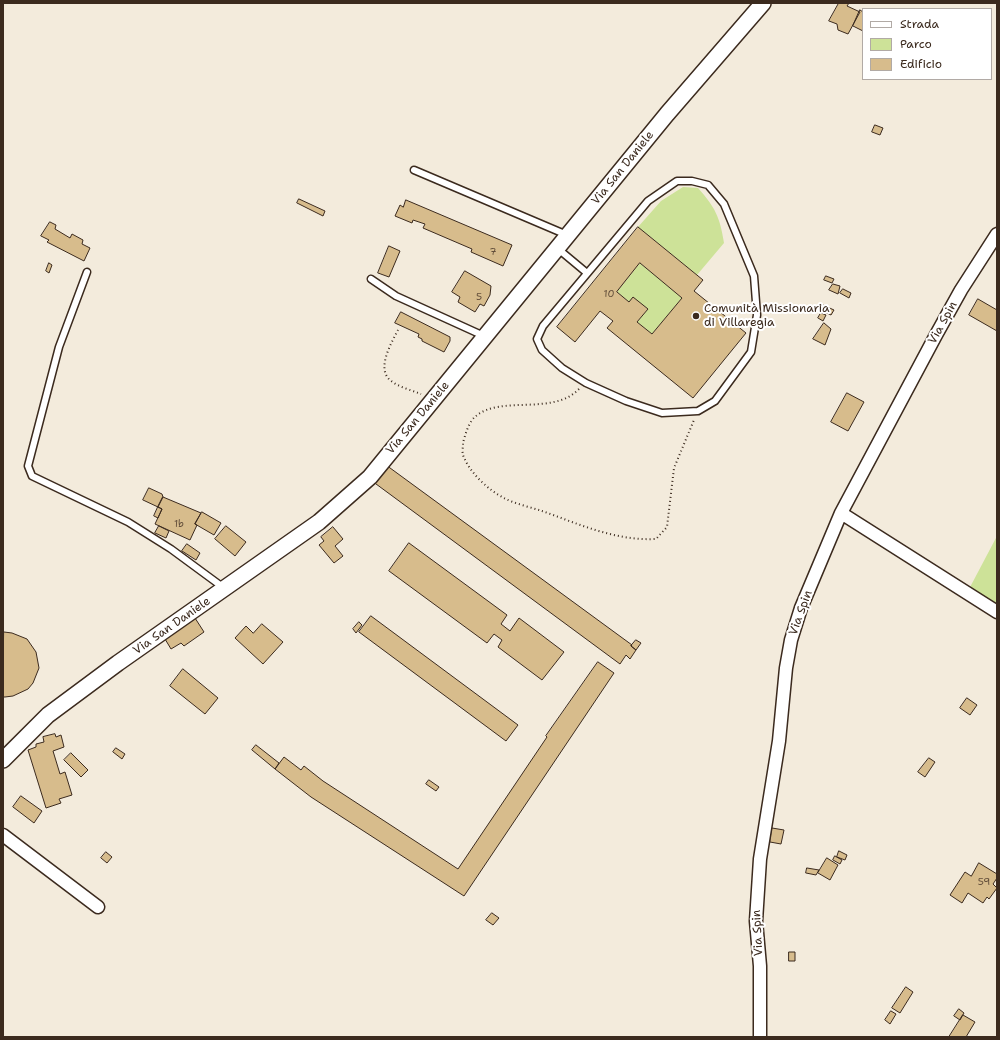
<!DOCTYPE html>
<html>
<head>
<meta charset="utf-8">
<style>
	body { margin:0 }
	#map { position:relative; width:1000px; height:1040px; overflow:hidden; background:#f3ebdc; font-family:"Shantell Sans",sans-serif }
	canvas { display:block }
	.frame { position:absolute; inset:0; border:4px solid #3b2a1e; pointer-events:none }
	.legend { position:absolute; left:862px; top:8px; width:130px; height:72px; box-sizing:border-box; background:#fff; border:1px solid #b1aaa5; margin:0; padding:5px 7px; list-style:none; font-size:12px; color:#3b2a1e }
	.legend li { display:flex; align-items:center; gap:8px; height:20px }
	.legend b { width:20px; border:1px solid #b1aaa5 }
</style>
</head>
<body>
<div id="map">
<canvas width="1000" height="1040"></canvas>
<div class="frame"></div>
<ul class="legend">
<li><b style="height:5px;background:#fff"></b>Strada</li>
<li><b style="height:11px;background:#cde298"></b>Parco</li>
<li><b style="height:11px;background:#d7bc8c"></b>Edificio</li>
</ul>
</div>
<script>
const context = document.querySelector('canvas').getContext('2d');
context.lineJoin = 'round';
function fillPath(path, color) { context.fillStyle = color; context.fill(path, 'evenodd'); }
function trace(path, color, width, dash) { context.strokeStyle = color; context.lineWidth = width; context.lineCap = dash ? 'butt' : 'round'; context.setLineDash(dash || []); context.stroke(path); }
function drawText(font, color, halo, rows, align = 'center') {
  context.font = font + ' "Shantell Sans",sans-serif'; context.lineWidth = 4; context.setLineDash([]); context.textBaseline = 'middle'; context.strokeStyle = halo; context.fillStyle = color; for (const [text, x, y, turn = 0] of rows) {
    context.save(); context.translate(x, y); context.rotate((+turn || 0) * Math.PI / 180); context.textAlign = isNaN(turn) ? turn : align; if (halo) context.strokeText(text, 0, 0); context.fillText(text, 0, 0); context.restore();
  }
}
const green = new Path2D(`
	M 683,187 L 698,188 C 715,207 720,217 724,243 L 697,275 L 638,227 L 661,201 Z
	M 640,263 L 682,298 L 652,334 L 637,322 L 648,309 L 629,302 L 617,292 Z
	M 997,536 L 997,606 L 968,591 Z`);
const building = new Path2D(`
	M 839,3 L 849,3 L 847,6 L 860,12 L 848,34 L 838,30 L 837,24 L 829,21 Z
	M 860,10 L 863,12 L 863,31 L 853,26 Z
	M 875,125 L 883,128 L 880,135 L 872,132 Z
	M 299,199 L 325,211 L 323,216 L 297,203 Z
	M 406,200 L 512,245 L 503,266 L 471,252 L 472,249 L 423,228 L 425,224 L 413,220 L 412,223 L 395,216 L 400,205 L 403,207 Z
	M 50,222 L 56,225 L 55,229 L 70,238 L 72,234 L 83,240 L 82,244 L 90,248 L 84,261 L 47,242 L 49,240 L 41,236 Z
	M 638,227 L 703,280 L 694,291 L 746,333 L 693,398 L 607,328 L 613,321 L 600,311 L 575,342 L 557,327 ZM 640,263 L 682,298 L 652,334 L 637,322 L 648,309 L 633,297 L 629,302 L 617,292 Z
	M 389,246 L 400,251 L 389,277 L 378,273 Z
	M 49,263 L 52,265 L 49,273 L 46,271 Z
	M 465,271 L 491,286 L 490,295 L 484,306 L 480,304 L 475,312 L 458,302 L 460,297 L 452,292 Z
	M 826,276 L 834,279 L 832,283 L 824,280 Z
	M 833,284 L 840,286 L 838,294 L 829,290 Z
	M 843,289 L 851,293 L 849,298 L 840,293 Z
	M 978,299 L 997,310 L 997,331 L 969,315 Z
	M 823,305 L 834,310 L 831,315 L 821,310 Z
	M 401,312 L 450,337 L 450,341 L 444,352 L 422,341 L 422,339 L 418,337 L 419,334 L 395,323 Z
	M 821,313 L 826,315 L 823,321 L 818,318 Z
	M 824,323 L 831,329 L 825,345 L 813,339 Z
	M 847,393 L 864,402 L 848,431 L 831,422 Z
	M 386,465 L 632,645 L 631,646 L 636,650 L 630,659 L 626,655 L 620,664 L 372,481 Z
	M 149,488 L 162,494 L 163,497 L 158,507 L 143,500 Z
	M 163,497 L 201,513 L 195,524 L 197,525 L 190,540 L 155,524 L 162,509 L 158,507 Z
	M 158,507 L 162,509 L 158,518 L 154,516 Z
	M 202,512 L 221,523 L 214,535 L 195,524 Z
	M 159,526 L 169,531 L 166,538 L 155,533 Z
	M 226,526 L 246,542 L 235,556 L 215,539 Z
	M 333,527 L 343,539 L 335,546 L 343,556 L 334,563 L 319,545 L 324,541 L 321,537 Z
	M 409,543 L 507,615 L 501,624 L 510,631 L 519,618 L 564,652 L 542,680 L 498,647 L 502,640 L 494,634 L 487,643 L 389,571 Z
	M 187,544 L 200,553 L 196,560 L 182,551 Z
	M 371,616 L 518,725 L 506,741 L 359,632 Z
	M 195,618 L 204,632 L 184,646 L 181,643 L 171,649 L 165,639 Z
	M 359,622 L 362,625 L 356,633 L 353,629 Z
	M 262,624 L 283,642 L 263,664 L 235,638 L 246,626 L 253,633 Z
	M 4,632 L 12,633 L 27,639 L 36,652 L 39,668 L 33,683 L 28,689 L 13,696 L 5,697 L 3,697 Z
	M 636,640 L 641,643 L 636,650 L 631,646 Z
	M 598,662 L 614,673 L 464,896 L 311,797 L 275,769 L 284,757 L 301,770 L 304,766 L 323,781 L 458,869 L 547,737 L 546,736 Z
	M 183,669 L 218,698 L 205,714 L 170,686 Z
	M 967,698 L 977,705 L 970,715 L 960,708 Z
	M 55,734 L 56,737 L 61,735 L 64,747 L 53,751 L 60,774 L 65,772 L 72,795 L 59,799 L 61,803 L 46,808 L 28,750 L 36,747 L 36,744 L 44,742 L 43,737 Z
	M 256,745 L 279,763 L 275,769 L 252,750 Z
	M 116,748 L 125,754 L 122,759 L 113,752 Z
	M 71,753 L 88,770 L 81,777 L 64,760 Z
	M 929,758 L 935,762 L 925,777 L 918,772 Z
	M 429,780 L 439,787 L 436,791 L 426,784 Z
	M 21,796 L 42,811 L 34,823 L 13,807 Z
	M 772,828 L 784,830 L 781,844 L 770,842 Z
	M 839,851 L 847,855 L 845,860 L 837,857 Z
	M 106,852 L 112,857 L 107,863 L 101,858 Z
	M 835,856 L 842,860 L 840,864 L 833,860 Z
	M 827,858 L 838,865 L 830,880 L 818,873 Z
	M 979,863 L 997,874 L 997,878 L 993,884 L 997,888 L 989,899 L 987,897 L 983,903 L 968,893 L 962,903 L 950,895 L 965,872 L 971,876 Z
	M 807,868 L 819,870 L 816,875 L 806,873 Z
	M 492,913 L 499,918 L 493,925 L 486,920 Z
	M 789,952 L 795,952 L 795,961 L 789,961 Z
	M 906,987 L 913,992 L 900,1013 L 892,1008 Z
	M 959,1009 L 964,1013 L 960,1020 L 954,1016 Z
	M 891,1011 L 896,1014 L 890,1024 L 885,1020 Z
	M 963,1015 L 975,1022 L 966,1037 L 949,1037 Z`);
const path = new Path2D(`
	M 398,330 C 392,342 376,368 390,380 C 398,387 411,390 421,394
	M 579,389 C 553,416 501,395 476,416 C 469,421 465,435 463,443 C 463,447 462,452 463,455 C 469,472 488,490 504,498 C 515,504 530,507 542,511 C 579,524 615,541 656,539 L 667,527 L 674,468 L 694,420`);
const service = new Path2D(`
	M 414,170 L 567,235
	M 677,181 L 692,181 L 708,185 L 724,204 L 754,276 L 757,315 L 751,352 L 715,401 L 698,411 L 662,413 L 626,401 L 586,383 L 562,368 L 542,350 L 537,339 L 543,326 L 648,201 Z
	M 557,248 L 587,273
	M 87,272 L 59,347 L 28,466 L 32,476 L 128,522 L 171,549 L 224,588
	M 371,279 L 396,296 L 484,336`);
const minor = new Path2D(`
	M 841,513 L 997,612
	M 3,835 L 98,907
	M 760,1037 L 760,966 L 756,921 L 760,859 L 779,741 L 786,668 L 791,640 L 801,608 L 841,513 L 936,335 L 961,290 L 997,234`);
const tertiary = new Path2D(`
	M 3,760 L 48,715 L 118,663 L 319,522 L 370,477 L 667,114 L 763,3`);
const markers = [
	[696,316,4,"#3b2a1e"]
];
const numberNames = [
	["7",493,252],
	["10",609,294],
	["5",479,297],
	["1b",179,524],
	["59",984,882]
];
const streetNames = [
	["Via San Daniele",623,168,-51],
	["Via Spin",943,323,-61],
	["Via San Daniele",418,418,-50],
	["Via Spin",801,613,-70],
	["Via San Daniele",172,626,-35],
	["Via Spin",758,933,-93]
];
const poiNames = [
	["Comunità Missionaria",704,309],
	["di Villaregia",704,323]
];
fillPath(green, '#cde298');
fillPath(building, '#d7bc8c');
trace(building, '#3b2a1e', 1);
trace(service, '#3b2a1e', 9);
trace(minor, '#3b2a1e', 15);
trace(tertiary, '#3b2a1e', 18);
trace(path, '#3b2a1e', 2, [1, 3]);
trace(service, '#fff', 6);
trace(minor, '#fff', 12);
trace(tertiary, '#fff', 15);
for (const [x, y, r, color] of markers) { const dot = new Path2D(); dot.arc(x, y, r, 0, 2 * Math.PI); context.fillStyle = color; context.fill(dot); trace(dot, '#fff', 1.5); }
drawText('10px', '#624e3a', null, numberNames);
drawText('12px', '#3b2a1e', '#fff', streetNames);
drawText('12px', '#3b2a1e', '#fff', poiNames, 'left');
</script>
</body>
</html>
